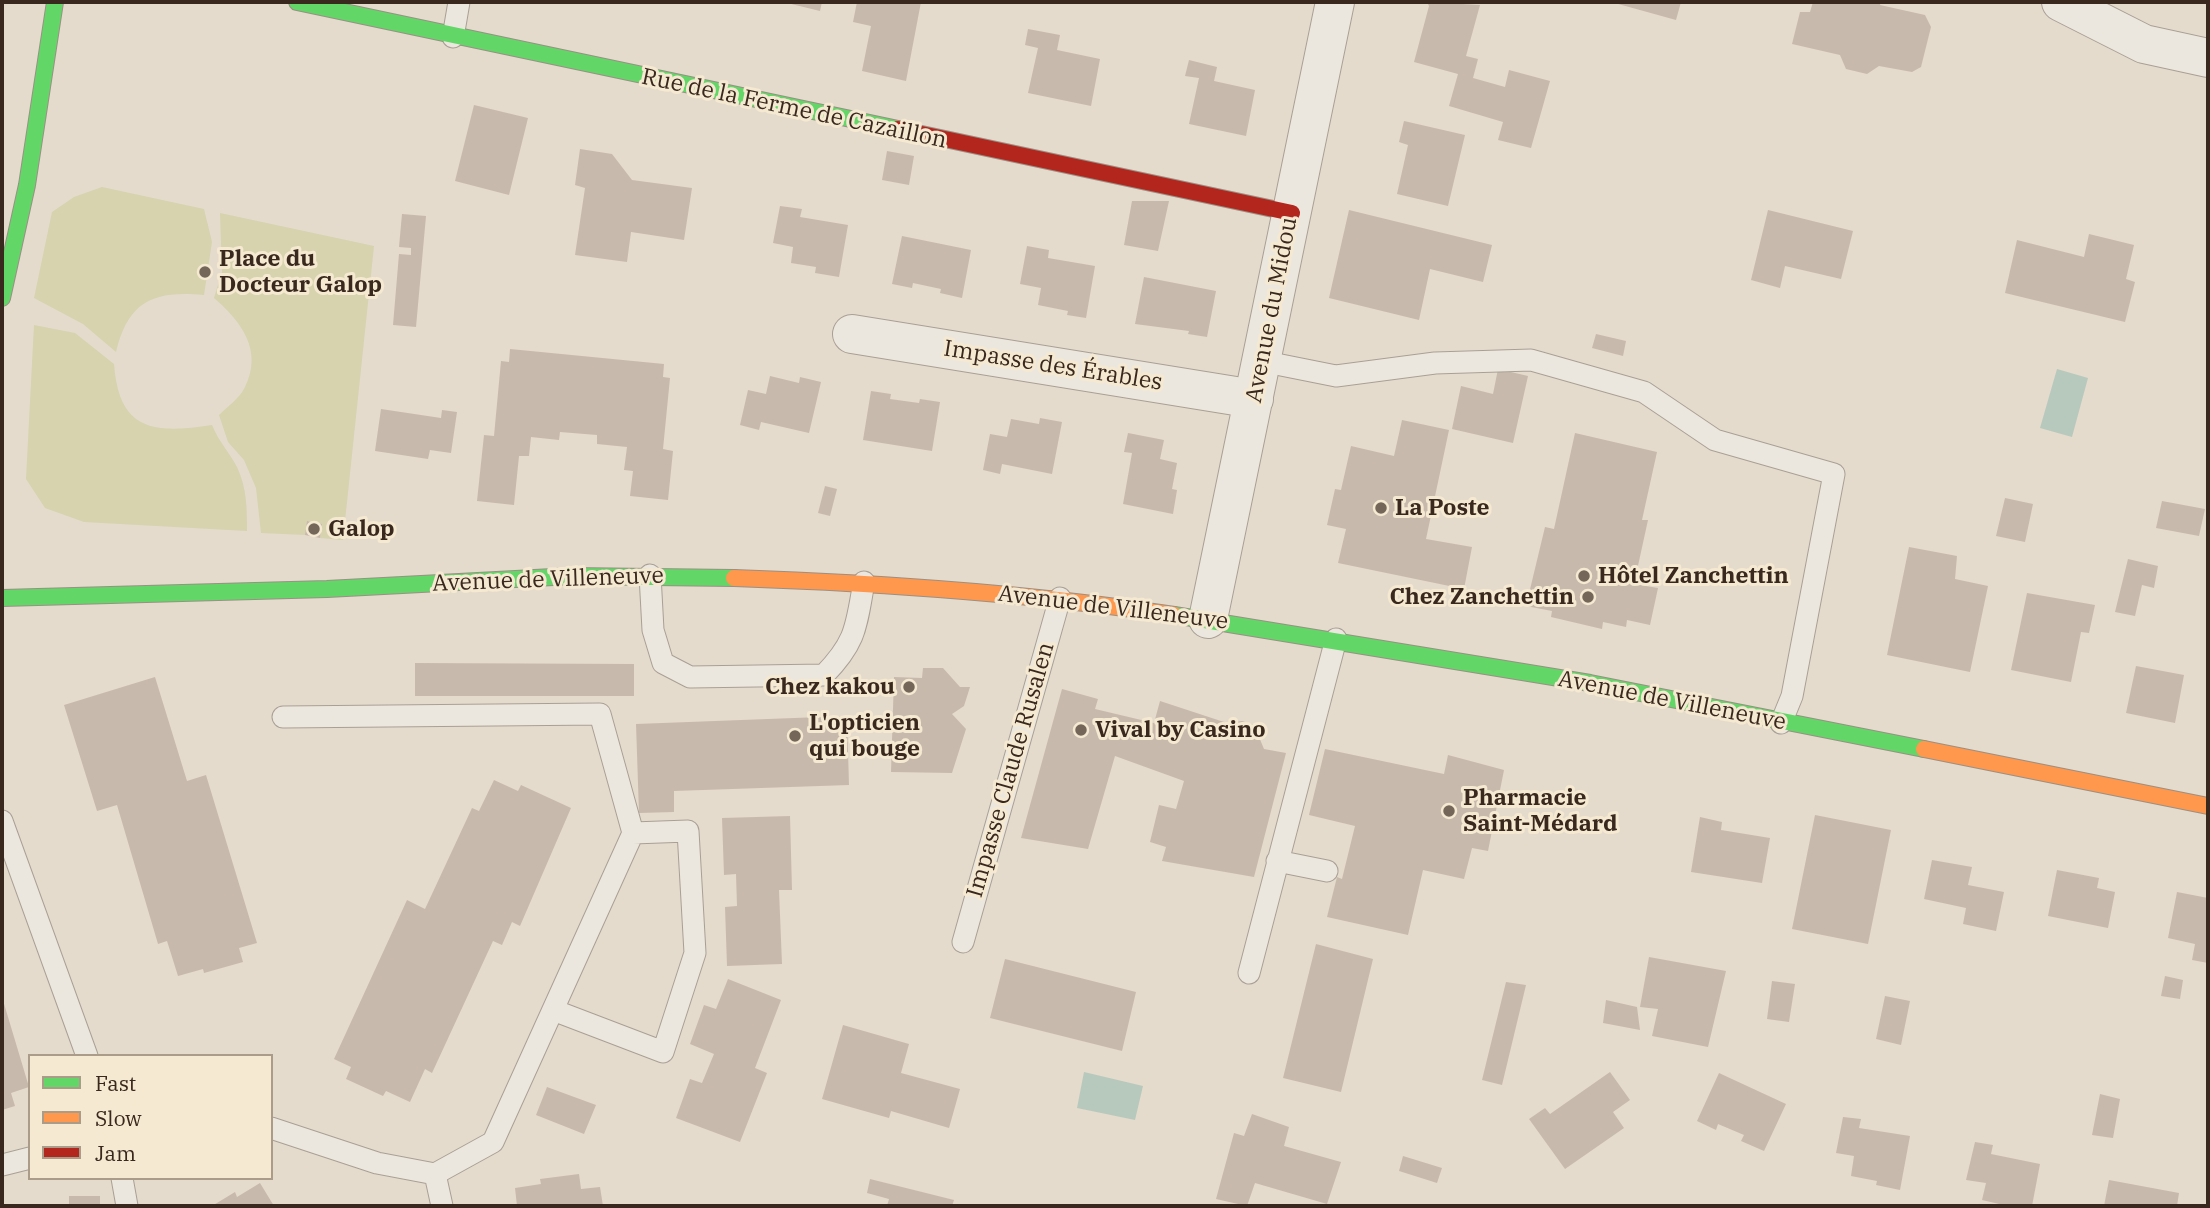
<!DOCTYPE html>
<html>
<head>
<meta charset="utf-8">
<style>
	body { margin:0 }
	#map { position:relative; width:2210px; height:1208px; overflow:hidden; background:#e4dbcc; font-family:"IBM Plex Serif",serif }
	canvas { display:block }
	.frame { position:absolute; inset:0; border:4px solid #38281d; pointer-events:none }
	.legend { position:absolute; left:28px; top:1054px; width:245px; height:126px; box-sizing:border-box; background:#f6e9d1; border:2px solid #aa9c89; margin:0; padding:9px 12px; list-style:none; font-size:21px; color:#38281d }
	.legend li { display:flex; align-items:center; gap:14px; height:35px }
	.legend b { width:35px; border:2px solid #aa9c89 }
</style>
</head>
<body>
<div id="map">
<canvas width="2210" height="1208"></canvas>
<div class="frame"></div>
<ul class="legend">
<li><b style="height:9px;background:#63d668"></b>Fast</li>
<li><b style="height:9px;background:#ff974d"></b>Slow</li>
<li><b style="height:9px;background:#b3261e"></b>Jam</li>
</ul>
</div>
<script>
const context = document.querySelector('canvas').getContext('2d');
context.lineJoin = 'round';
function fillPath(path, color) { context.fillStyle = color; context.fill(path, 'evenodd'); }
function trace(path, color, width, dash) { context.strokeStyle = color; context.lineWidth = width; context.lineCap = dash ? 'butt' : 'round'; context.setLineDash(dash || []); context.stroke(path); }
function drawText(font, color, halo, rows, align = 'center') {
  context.font = font + ' "IBM Plex Serif",serif'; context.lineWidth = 6; context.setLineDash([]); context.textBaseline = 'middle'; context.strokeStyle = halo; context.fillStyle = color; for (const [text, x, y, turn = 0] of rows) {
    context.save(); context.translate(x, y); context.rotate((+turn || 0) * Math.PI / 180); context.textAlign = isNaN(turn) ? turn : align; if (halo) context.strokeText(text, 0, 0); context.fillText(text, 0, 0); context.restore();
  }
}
const green = new Path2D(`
	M 102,187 L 204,209 L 212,242 L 204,295 C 154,290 128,301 116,352 L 83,324 L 34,298 L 52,212 L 74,197 Z
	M 220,213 L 374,246 L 343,540 L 320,538 L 322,524 L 308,521 L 305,535 L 261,533 L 256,488 L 244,460 L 228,442 L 219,415 C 227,407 240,398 245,387 C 263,351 242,322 214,298 L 222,272 Z
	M 34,325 L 75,333 L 114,364 C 119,431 153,434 212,425 C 219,442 229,452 237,467 C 247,488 247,509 247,531 L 84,522 L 45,508 L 26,479 Z`);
const water = new Path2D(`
	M 2057,369 L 2088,378 L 2072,437 L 2040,428 Z
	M 1084,1072 L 1143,1086 L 1135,1120 L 1077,1108 Z`);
const building = new Path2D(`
	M 783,2 L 822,2 L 820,11 Z
	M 857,2 L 921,2 L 906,81 L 862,71 L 871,26 L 853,22 Z
	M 1427,2 L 1480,5 L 1466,56 L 1478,59 L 1473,78 L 1505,87 L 1509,70 L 1550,81 L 1531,148 L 1498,140 L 1503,122 L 1449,106 L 1458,74 L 1414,62 L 1429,6 Z
	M 1611,2 L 1681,2 L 1676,20 Z
	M 1813,2 L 1881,2 L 1880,5 L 1925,15 L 1931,27 L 1921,67 L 1912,72 L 1879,66 L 1867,74 L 1846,69 L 1840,55 L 1792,44 L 1800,12 L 1810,12 Z
	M 1028,29 L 1060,35 L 1057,50 L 1100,59 L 1091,106 L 1028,93 L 1038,48 L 1025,45 Z
	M 1189,60 L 1217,67 L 1214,81 L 1255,90 L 1246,136 L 1189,124 L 1199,78 L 1185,76 Z
	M 474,105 L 528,118 L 509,195 L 455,181 Z
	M 1404,121 L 1465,135 L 1448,206 L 1397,194 L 1408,145 L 1399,142 Z
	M 580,149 L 612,154 L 632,180 L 692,188 L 684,240 L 631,232 L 627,262 L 575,255 L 585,188 L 575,185 Z
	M 887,151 L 914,156 L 909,185 L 882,180 Z
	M 1132,201 L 1169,201 L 1158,251 L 1124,245 Z
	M 780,206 L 802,209 L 800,217 L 848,225 L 839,277 L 815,273 L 816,267 L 791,263 L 793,247 L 773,243 Z
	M 1349,210 L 1492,245 L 1483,282 L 1430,269 L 1419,320 L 1329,298 Z
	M 1768,210 L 1853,231 L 1841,279 L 1785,266 L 1780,288 L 1751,280 Z
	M 402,214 L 426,216 L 416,327 L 393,325 L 399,254 L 411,255 L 411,248 L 399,247 Z
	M 2089,234 L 2134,245 L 2126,279 L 2135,282 L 2125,322 L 2005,293 L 2017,240 L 2084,257 Z
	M 902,236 L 971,250 L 962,298 L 940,293 L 941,289 L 913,283 L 912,288 L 892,284 Z
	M 1027,246 L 1049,250 L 1048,258 L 1095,266 L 1086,318 L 1067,315 L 1068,311 L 1038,305 L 1041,288 L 1020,284 Z
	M 1144,277 L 1216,291 L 1207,337 L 1188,334 L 1189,331 L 1135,324 Z
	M 1596,334 L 1626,341 L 1623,356 L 1592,348 Z
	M 510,349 L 664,364 L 663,377 L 670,378 L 663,449 L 673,451 L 668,500 L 630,496 L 633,471 L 624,470 L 627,447 L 597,444 L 597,435 L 560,432 L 559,440 L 531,437 L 529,456 L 519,456 L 514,505 L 477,501 L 484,435 L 494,436 L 501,361 L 509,362 Z
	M 1498,369 L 1528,376 L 1513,443 L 1452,429 L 1461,386 L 1493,394 Z
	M 770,376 L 799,383 L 800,377 L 821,382 L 809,433 L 761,422 L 759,430 L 740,425 L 748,390 L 766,394 Z
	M 871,391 L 891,394 L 890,399 L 919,403 L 920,399 L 940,402 L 932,451 L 863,440 Z
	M 381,409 L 441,418 L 442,410 L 457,412 L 451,453 L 430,450 L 428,459 L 375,451 Z
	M 1040,418 L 1062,422 L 1052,474 L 1002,464 L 1000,474 L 983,470 L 990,434 L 1007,437 L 1011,419 L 1039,424 Z
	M 1402,420 L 1449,430 L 1426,539 L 1472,547 L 1464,589 L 1338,563 L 1346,529 L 1327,525 L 1335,489 L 1341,490 L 1351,446 L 1394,456 Z
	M 1128,433 L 1164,440 L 1160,459 L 1177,463 L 1172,489 L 1177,490 L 1173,514 L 1123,504 L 1132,453 L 1124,452 Z
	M 1575,433 L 1657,452 L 1642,520 L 1648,520 L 1634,584 L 1658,588 L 1650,625 L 1627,620 L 1626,627 L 1603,622 L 1602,629 L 1551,617 L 1552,611 L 1526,606 L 1545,527 L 1554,529 Z
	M 825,486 L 837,489 L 830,516 L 818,513 Z
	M 2005,498 L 2033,504 L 2025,542 L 1996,536 Z
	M 2162,501 L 2205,509 L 2199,536 L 2156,528 Z
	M 307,521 L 322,524 L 320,538 L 305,535 Z
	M 1909,547 L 1957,556 L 1955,579 L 1988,586 L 1970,672 L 1887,655 Z
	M 2128,559 L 2158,566 L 2154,588 L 2142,585 L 2135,616 L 2115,612 Z
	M 2027,593 L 2095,605 L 2089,633 L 2081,632 L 2071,682 L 2011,670 Z
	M 415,663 L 634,664 L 634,696 L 415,696 Z
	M 2136,666 L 2184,675 L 2175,723 L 2126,713 Z
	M 923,668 L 943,668 L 960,687 L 970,687 L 964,706 L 952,714 L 966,729 L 952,773 L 891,772 L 894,677 L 922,678 Z
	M 155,677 L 187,781 L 206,775 L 257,943 L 239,948 L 243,962 L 204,973 L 203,969 L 178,976 L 167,941 L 158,944 L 117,805 L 97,811 L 64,705 Z
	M 1062,689 L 1098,699 L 1095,709 L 1154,723 L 1160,701 L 1227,723 L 1242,721 L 1254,725 L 1264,749 L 1286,753 L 1254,877 L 1162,861 L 1166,847 L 1150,842 L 1159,805 L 1176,809 L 1184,781 L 1115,756 L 1088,849 L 1021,838 Z
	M 847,716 L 849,785 L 674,791 L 674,812 L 639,813 L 636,724 Z
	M 1325,749 L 1444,774 L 1448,755 L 1504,770 L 1488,851 L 1472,848 L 1464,879 L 1423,870 L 1408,935 L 1327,917 L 1337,877 L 1342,879 L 1355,826 L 1309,815 Z
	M 494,780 L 518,791 L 521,785 L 571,808 L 520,926 L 512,922 L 502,945 L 493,941 L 432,1073 L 425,1069 L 410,1102 L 386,1091 L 383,1096 L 346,1079 L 351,1067 L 334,1059 L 407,900 L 425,909 L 472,808 L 479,811 Z
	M 1815,815 L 1891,830 L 1868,944 L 1792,929 Z
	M 790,816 L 792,890 L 779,890 L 782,964 L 727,966 L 725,907 L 737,906 L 736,874 L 724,875 L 722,818 Z
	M 1700,817 L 1722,822 L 1721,830 L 1770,838 L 1762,883 L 1691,872 Z
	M 1932,860 L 1972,867 L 1968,885 L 2004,892 L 1996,931 L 1963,924 L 1966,908 L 1924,899 Z
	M 2057,870 L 2099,878 L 2097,888 L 2115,892 L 2108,928 L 2048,916 Z
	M 2177,892 L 2208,898 L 2208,963 L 2192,960 L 2195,944 L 2168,938 Z
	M 1316,944 L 1373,959 L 1341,1092 L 1283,1078 Z
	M 1649,957 L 1726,971 L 1708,1047 L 1652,1036 L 1658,1009 L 1640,1007 Z
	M 1005,959 L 1136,992 L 1122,1051 L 990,1018 Z
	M 2165,976 L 2183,980 L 2180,999 L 2161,996 Z
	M 728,979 L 781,1000 L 755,1068 L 767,1073 L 740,1142 L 676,1118 L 690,1079 L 702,1083 L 714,1054 L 690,1044 L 704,1005 L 716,1009 Z
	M 1772,981 L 1795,984 L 1789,1022 L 1767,1019 Z
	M 1506,982 L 1526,985 L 1502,1085 L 1482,1080 Z
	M 1885,996 L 1910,1001 L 1901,1045 L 1876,1039 Z
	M 2,997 L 29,1087 L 11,1093 L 15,1106 L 2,1110 Z
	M 1606,1000 L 1637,1007 L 1640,1030 L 1603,1023 Z
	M 843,1025 L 909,1044 L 901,1073 L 960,1089 L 949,1128 L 891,1111 L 889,1118 L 822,1099 Z
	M 1610,1072 L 1630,1100 L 1613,1112 L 1624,1128 L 1565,1169 L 1529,1119 L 1545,1108 L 1550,1114 Z
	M 1719,1073 L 1786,1104 L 1764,1151 L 1741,1141 L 1744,1135 L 1718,1124 L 1716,1130 L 1697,1121 Z
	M 547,1087 L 596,1105 L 584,1134 L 536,1115 Z
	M 2100,1094 L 2120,1099 L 2113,1138 L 2092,1135 Z
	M 1252,1114 L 1289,1127 L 1284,1146 L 1341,1162 L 1327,1204 L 1255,1183 L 1247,1206 L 1216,1199 L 1234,1133 L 1244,1136 Z
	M 1843,1117 L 1861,1119 L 1859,1128 L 1910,1136 L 1900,1190 L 1876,1185 L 1877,1181 L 1851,1176 L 1854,1156 L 1836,1153 Z
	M 1975,1142 L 1993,1145 L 1991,1154 L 2040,1164 L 2032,1206 L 2008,1206 L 1982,1200 L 1986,1183 L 1966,1180 Z
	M 1403,1156 L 1442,1168 L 1437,1183 L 1399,1171 Z
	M 579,1174 L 581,1189 L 600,1187 L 603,1206 L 517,1206 L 515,1188 L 541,1184 L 540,1179 Z
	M 870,1179 L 954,1200 L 952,1206 L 887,1206 L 889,1199 L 867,1193 Z
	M 2109,1180 L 2179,1193 L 2177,1206 L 2104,1206 Z
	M 260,1183 L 274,1206 L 212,1206 L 235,1192 L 237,1197 Z
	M 69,1196 L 100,1196 L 100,1206 L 69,1206 Z`);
const lane = new Path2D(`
	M 453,37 L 459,2
	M 1261,361 L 1336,376 L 1435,363 L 1531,360 L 1644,392 L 1715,440 L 1834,474 L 1792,696 L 1781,723
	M 650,575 L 653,630 L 663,663 L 690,677 L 824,675 C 857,641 856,626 864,582
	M 283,717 L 600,714 L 633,833 L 493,1142 L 435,1174
	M 2,821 L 87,1056
	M 1277,861 L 1327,871
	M 963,942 L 1060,598
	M 1249,973 L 1336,639
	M 553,1010 L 663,1052 L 695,953 L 688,831 L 633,833
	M 271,1128 L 377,1163 L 435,1174 L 442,1206
	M 2,1165 L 30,1158
	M 122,1178 L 127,1206`);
const street = new Path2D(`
	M 2061,2 L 2144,44 L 2208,58
	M 852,334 L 1254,399
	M 1208,619 L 1335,2`);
const fast = new Path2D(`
	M 297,2 L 898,129
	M 2,298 L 27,185 L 55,2
	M 2,598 L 327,589 L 572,576 L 734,578
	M 1174,615 L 1590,683 L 1924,749`);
const slow = new Path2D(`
	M 734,578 C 882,583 1028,593 1174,615
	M 1924,749 L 2208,806`);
const jam = new Path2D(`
	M 898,129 L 1292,213`);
const markers = [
	[205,272,7,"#74675a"],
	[1381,508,7,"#74675a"],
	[314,529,7,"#74675a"],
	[1584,576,7,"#74675a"],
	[1588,597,7,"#74675a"],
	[909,687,7,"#74675a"],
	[1081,730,7,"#74675a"],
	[795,736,7,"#74675a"],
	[1449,811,7,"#74675a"]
];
const streetNames = [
	["Rue de la Ferme de Cazaillon",794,109,12],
	["Avenue du Midou",1272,310,-79],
	["Impasse des Érables",1053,366,9],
	["Avenue de Villeneuve",548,580,-2],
	["Avenue de Villeneuve",1113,608,7],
	["Avenue de Villeneuve",1672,701,11],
	["Impasse Claude Rusalen",1011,770,-74]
];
const poiNames = [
	["Place du",219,259],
	["Docteur Galop",219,285],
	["La Poste",1395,508],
	["Galop",328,529],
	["Hôtel Zanchettin",1598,576],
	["Chez Zanchettin",1574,597,"right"],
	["Chez kakou",895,687,"right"],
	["L'opticien",809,723],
	["qui bouge",809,749],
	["Vival by Casino",1095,730],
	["Pharmacie",1463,798],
	["Saint-Médard",1463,824]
];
fillPath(green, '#d6d3ae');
fillPath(water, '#b7c9bd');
fillPath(building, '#c8b9ad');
trace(lane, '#a9a095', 23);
trace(street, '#a9a095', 40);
trace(fast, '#999085', 18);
trace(slow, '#999085', 18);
trace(jam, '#999085', 18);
trace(lane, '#ece7de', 21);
trace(street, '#ece7de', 38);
trace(fast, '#63d668', 16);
trace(slow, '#ff974d', 16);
trace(jam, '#b3261e', 16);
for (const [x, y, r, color] of markers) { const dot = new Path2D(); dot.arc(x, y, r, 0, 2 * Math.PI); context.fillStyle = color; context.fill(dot); trace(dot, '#f6e9d1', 2.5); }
drawText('23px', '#38281d', '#f6e9d1', streetNames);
drawText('bold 23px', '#38281d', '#f6e9d1', poiNames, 'left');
</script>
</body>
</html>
